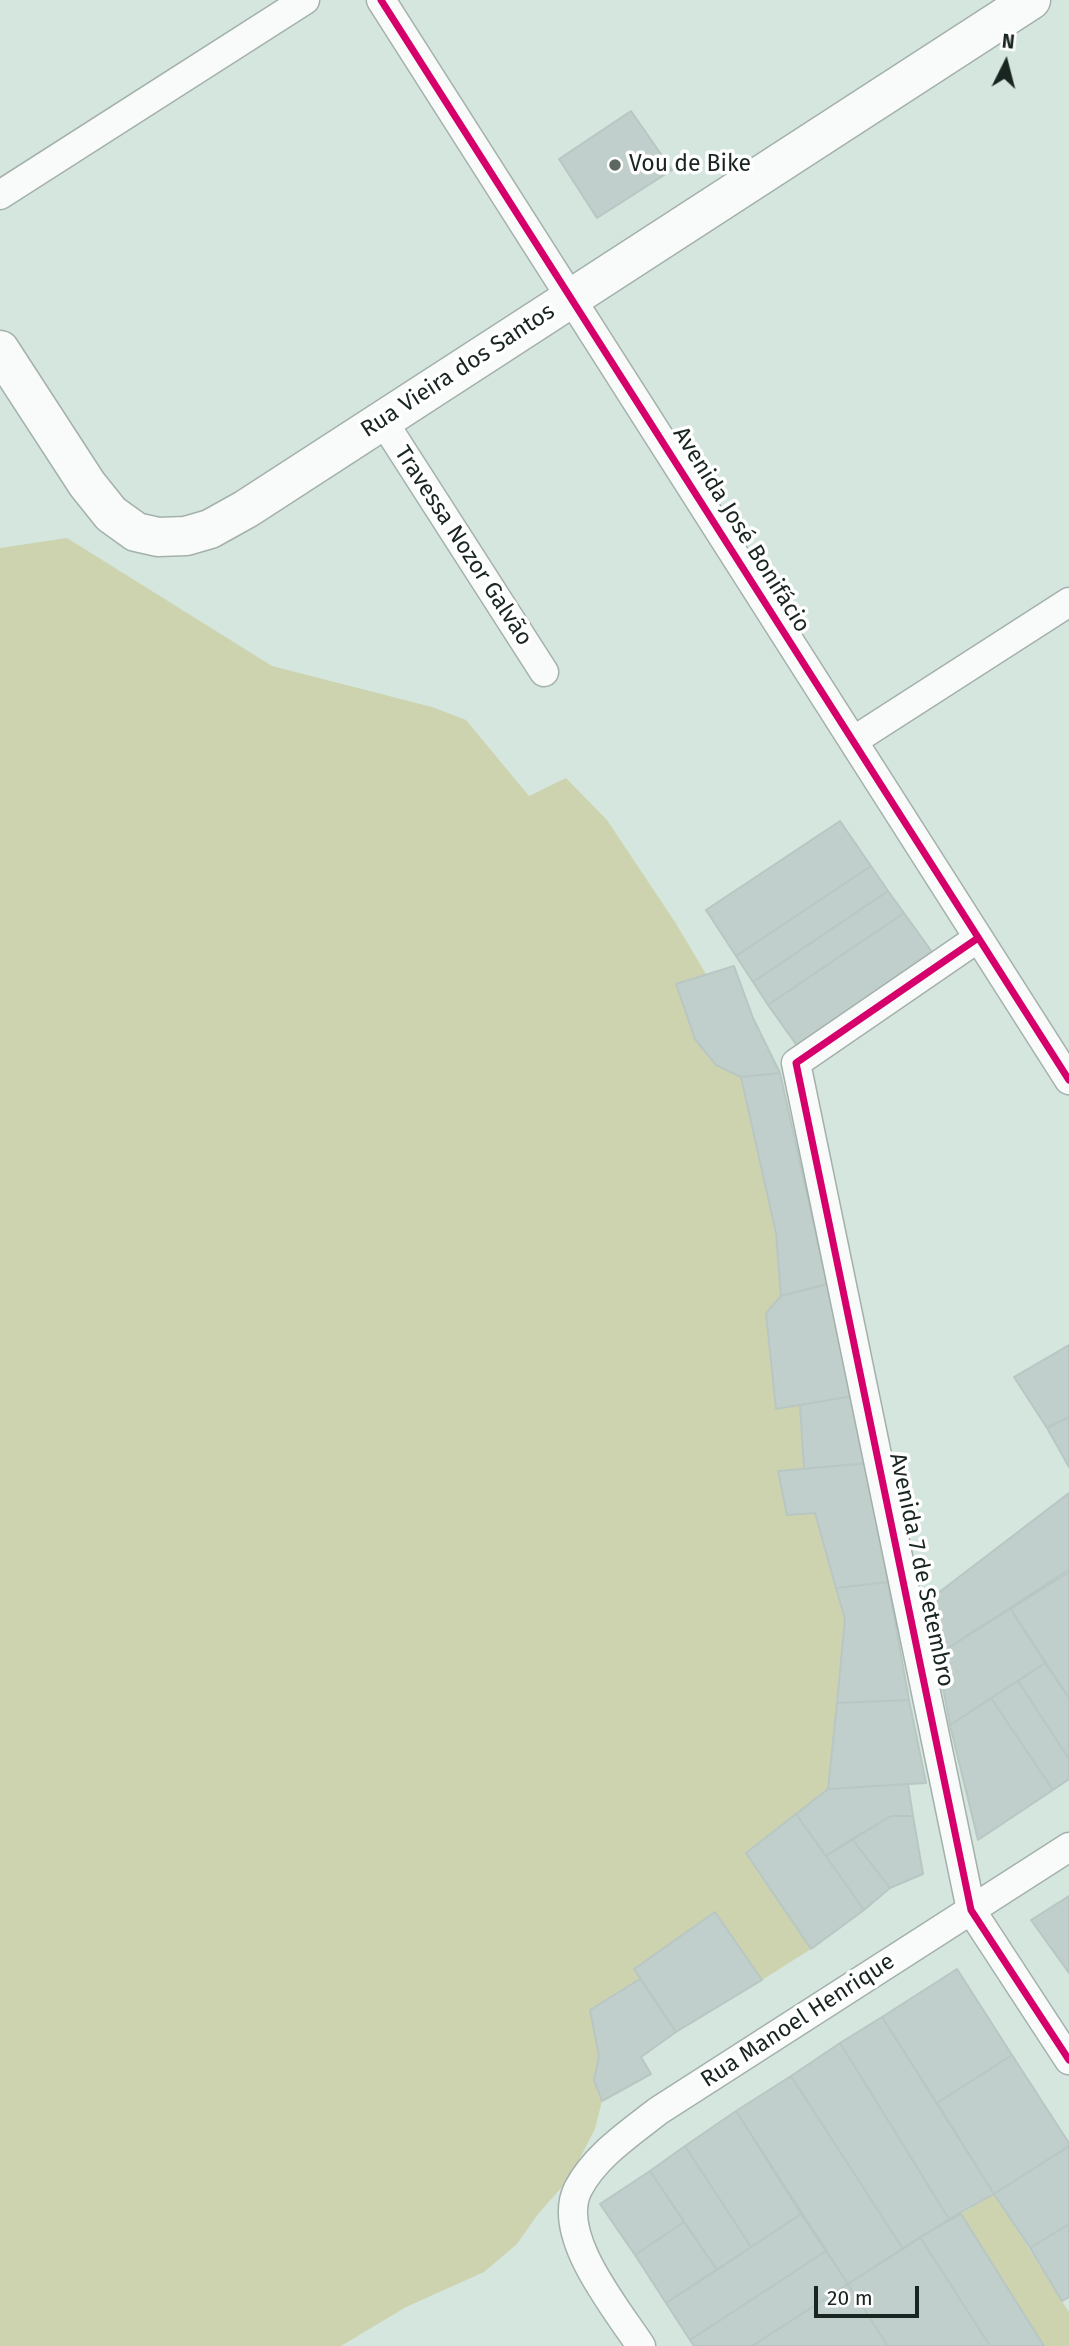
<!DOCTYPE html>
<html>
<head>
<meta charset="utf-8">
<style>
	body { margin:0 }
	#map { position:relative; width:1069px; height:2346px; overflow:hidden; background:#d5e6de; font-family:"Fira Sans",sans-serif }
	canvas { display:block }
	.north { position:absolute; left:971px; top:28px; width:70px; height:70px; -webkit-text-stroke:5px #fff; paint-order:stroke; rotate:6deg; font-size:19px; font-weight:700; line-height:28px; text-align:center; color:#192520 }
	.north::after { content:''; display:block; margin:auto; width:24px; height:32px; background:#192520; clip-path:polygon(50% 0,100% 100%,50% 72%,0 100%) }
	.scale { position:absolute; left:814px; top:2286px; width:105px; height:32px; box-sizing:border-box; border:4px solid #192520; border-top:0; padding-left:9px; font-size:21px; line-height:24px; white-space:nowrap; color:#192520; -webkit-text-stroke:5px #fff; paint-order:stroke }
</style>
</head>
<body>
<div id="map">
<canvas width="1069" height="2346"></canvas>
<div class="north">N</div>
<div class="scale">20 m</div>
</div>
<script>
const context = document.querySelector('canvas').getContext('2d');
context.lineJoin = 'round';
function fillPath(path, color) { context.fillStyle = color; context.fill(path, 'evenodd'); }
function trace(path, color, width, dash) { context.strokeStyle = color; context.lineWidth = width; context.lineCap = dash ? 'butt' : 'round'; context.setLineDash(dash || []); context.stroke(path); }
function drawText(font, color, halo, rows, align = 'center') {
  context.font = font + ' "Fira Sans",sans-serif'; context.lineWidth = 7; context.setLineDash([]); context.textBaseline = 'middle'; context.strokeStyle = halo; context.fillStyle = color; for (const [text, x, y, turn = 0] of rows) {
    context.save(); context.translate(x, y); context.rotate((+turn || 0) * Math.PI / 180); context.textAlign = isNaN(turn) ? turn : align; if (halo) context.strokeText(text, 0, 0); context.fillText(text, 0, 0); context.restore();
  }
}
const green = new Path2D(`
	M 67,538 L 272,666 L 432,707 L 466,720 L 529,796 L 566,778 L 607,820 L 675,922 L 706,974 L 676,984 L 695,1039 L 716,1065 L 741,1077 L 776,1233 L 781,1296 L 766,1313 L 777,1409 L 800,1405 L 804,1469 L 778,1472 L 787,1515 L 815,1513 L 845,1619 L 828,1789 L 746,1853 L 811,1949 L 762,1980 L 715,1912 L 634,1969 L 640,1979 L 590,2010 L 599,2056 L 594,2080 L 602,2101 L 595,2129 L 569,2179 L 538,2214 L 517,2244 L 484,2272 L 406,2307 L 341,2346 L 0,2346 L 0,548 Z
	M 994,2194 L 1069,2312 L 1069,2346 L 1044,2346 L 961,2214 Z`);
const building = new Path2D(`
	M 631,111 L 672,170 L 597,218 L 559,159 Z
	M 840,821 L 871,866 L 736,956 L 706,910 Z
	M 871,866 L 888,891 L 753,982 L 736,956 Z
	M 888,891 L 904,913 L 768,1005 L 753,982 Z
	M 904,913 L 937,959 L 798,1047 L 768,1005 Z
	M 734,966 L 753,1018 L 780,1073 L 741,1077 L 716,1065 L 695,1039 L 676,984 Z
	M 780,1073 L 827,1284 L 781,1296 L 776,1233 L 741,1077 Z
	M 827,1284 L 853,1396 L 776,1409 L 766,1313 L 781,1296 Z
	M 1069,1345 L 1069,1417 L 1047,1428 L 1014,1377 Z
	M 853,1396 L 868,1463 L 804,1469 L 800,1405 Z
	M 1069,1417 L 1069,1467 L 1047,1428 Z
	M 868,1463 L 888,1582 L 836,1588 L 815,1513 L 787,1515 L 778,1471 Z
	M 1069,1493 L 1069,1572 L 937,1655 L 925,1603 Z
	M 1068,1570 L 1069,1571 L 1069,1698 L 1010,1608 Z
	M 888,1582 L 909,1700 L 837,1703 L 845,1619 L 836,1588 Z
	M 1010,1608 L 1045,1663 L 950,1725 L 937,1655 Z
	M 1045,1663 L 1069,1698 L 1069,1759 L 1018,1681 Z
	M 1018,1681 L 1069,1759 L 1069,1779 L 1053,1790 L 991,1698 Z
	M 991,1698 L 1053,1790 L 978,1840 L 950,1725 Z
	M 909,1700 L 926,1783 L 828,1789 L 837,1703 Z
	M 908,1784 L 913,1816 L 891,1816 L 826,1856 L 796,1814 L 828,1789 Z
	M 796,1814 L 864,1910 L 811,1949 L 746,1853 Z
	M 891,1816 L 913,1816 L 923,1874 L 890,1888 L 852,1839 Z
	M 852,1839 L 890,1888 L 864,1910 L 826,1856 Z
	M 1069,1896 L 1069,1973 L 1031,1920 Z
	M 715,1912 L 762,1980 L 676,2032 L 634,1969 Z
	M 957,1969 L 1012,2055 L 937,2103 L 882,2017 Z
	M 640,1979 L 676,2032 L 641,2057 L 651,2074 L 602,2101 L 594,2080 L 599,2056 L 590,2010 Z
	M 882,2017 L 994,2194 L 949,2219 L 840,2043 Z
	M 840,2043 L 949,2219 L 903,2249 L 791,2076 Z
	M 1012,2055 L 1069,2143 L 1069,2146 L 994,2194 L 937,2103 Z
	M 791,2076 L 903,2249 L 848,2284 L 736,2111 Z
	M 736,2111 L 801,2214 L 751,2247 L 685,2146 Z
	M 685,2146 L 751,2247 L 717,2270 L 650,2171 Z
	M 1069,2146 L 1069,2224 L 1030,2248 L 994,2194 Z
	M 650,2171 L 684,2222 L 635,2255 L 600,2204 Z
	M 801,2214 L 826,2251 L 690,2340 L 666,2303 Z
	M 961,2214 L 1044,2346 L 990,2346 L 920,2237 Z
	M 684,2222 L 717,2270 L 666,2303 L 635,2255 Z
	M 1069,2224 L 1069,2297 L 1062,2301 L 1030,2248 Z
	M 920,2237 L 990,2346 L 888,2346 L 848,2284 Z
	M 826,2251 L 848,2284 L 752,2346 L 694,2346 L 690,2340 Z
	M 848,2284 L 888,2346 L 752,2346 Z`);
const minor = new Path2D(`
	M 381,0 L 1069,1080
	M 0,195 L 305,0
	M 383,421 L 544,672
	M 853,741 L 1069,602
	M 978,938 L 796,1063 L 971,1910 L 1069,2060
	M 641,2346 C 616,2308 555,2235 578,2189 C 595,2156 630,2133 658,2111 L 1069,1847`);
const secondary = new Path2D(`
	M 0,350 L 87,484 L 111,514 L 136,532 L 158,537 L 186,536 L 210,529 L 246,509 L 1031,0`);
const cycleway = new Path2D(`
	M 381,0 L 1069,1080
	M 978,938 L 796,1063 L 971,1910 L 1069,2060`);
const markers = [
	[615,165,7,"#5b6962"]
];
const poiNames = [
	["Vou de Bike",629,165]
];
const streetNames = [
	["Rua Vieira dos Santos",458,371,-33],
	["Avenida José Bonifácio",741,530,58],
	["Travessa Nozor Galvão",463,546,57],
	["Avenida 7 de Setembro",921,1570,78],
	["Rua Manoel Henrique",798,2021,-33]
];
fillPath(green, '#cdd3af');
fillPath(building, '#c0cfcb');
trace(building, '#b8c7c3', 2);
trace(minor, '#a4b1ab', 31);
trace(secondary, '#a4b1ab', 41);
trace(minor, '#f9fbfa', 28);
trace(secondary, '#f9fbfa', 38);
trace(cycleway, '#d6006c', 7);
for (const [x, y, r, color] of markers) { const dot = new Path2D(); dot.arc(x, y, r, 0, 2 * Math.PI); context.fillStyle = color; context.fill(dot); trace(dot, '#fff', 2.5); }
drawText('23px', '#192520', '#fff', poiNames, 'left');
drawText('23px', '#192520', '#fff', streetNames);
</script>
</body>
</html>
